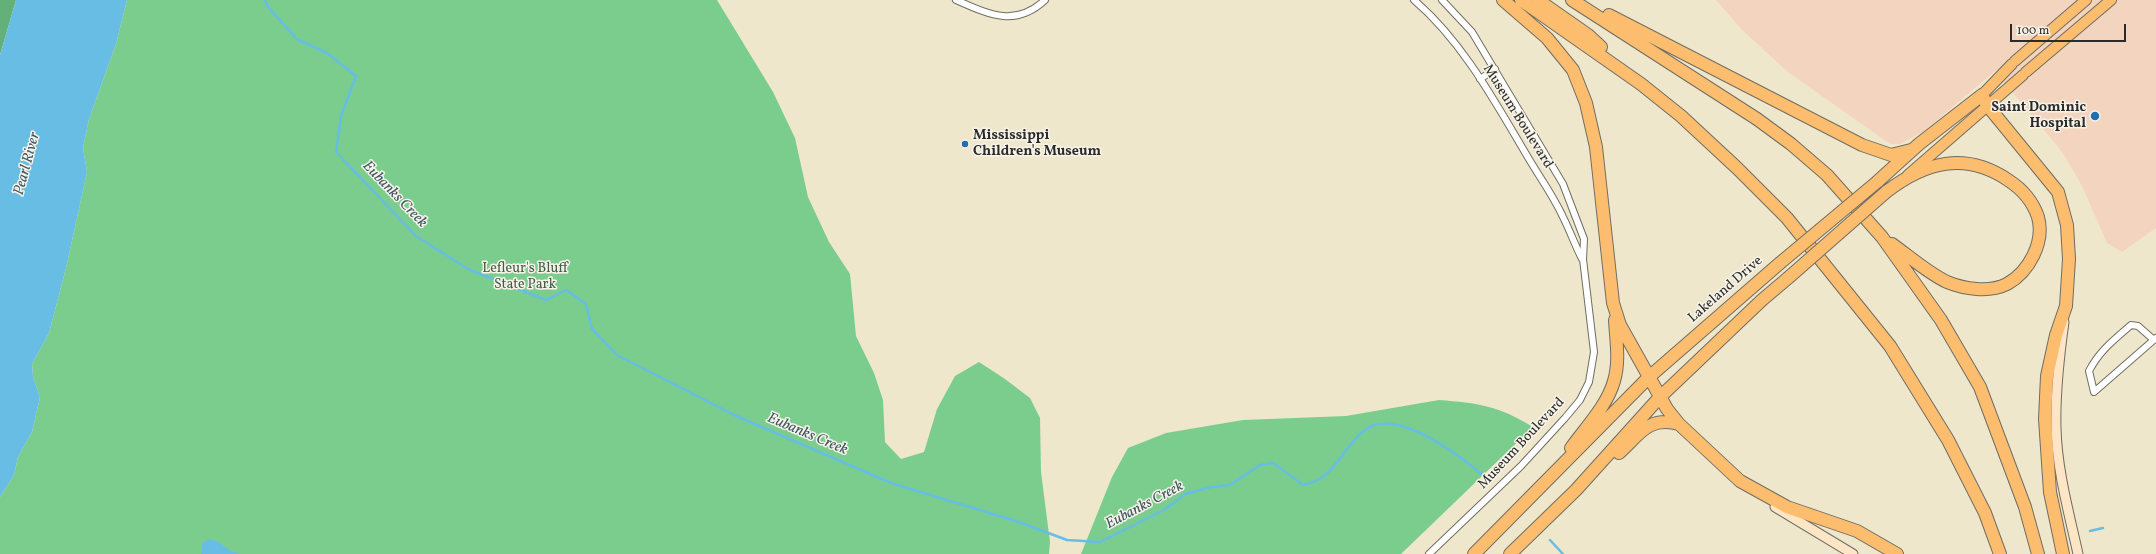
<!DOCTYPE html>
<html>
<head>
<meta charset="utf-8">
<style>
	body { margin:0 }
	#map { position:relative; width:2156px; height:554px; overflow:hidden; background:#efe7cc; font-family:Vollkorn,serif }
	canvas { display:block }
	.scale { position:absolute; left:2010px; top:24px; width:116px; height:18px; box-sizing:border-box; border:2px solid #2b2b2b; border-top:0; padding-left:5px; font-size:12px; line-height:14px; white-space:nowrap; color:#2b2b2b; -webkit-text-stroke:3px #f7f3e8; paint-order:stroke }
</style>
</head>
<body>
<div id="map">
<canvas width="2156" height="554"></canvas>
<div class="scale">100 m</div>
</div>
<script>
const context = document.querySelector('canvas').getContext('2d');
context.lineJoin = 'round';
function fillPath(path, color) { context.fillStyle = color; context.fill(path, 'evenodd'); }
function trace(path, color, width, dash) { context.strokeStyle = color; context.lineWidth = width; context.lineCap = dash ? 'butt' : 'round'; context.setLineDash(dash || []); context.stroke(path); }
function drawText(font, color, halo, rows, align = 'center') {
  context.font = font + ' Vollkorn,serif'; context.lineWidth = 3; context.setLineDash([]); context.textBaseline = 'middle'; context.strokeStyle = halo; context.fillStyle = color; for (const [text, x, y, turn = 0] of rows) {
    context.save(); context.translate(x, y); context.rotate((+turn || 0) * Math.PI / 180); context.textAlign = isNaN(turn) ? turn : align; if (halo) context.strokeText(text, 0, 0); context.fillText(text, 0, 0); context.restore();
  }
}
const built = new Path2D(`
	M 1716,0 L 2156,0 L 2156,228 L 2122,252 L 2107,243 L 2082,186 L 2063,153 L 1995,71 L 1924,131 L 1900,144 L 1890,144 L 1788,72 L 1742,30 Z`);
const green = new Path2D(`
	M 127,0 L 717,0 L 773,92 L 795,138 L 808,197 L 829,242 L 850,274 L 856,336 L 874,373 L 883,400 L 885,442 L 901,459 L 924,452 L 937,409 L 955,376 L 979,362 L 1005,379 L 1030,398 L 1040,418 L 1041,472 L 1050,542 L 1049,554 L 0,554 L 0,497 L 14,475 L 18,457 L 32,432 L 40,397 L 33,377 L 32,364 L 49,333 L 66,268 L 87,172 L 83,148 L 89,119 L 116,44 Z
	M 1439,400 C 1478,403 1499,406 1533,427 L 1401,554 L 1081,554 L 1112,477 L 1128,448 L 1166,433 L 1243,420 L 1346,416 Z`);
const forest = new Path2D(`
	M 0,0 L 16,0 L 0,55 Z`);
const water = new Path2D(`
	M 16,0 L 127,0 L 116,44 L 89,119 L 83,148 L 87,172 L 66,268 L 49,333 L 32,364 L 33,377 L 40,397 L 32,432 L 18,457 L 14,475 L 0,497 L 0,55 Z
	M 208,539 L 217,541 L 231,551 L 241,554 L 201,554 L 202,544 Z`);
const stream = new Path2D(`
	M 265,0 L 268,7 L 297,39 L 327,53 L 356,76 L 341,116 L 336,152 L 416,236 L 468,269 L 546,300 L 566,290 L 586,304 L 592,329 L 617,355 L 734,415 L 891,483 L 1019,522 L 1067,540 L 1100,542 L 1164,510 L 1185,494 L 1211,487 L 1230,485 L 1260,465 L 1273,463 L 1303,485 C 1336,479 1341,448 1365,430 C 1396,405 1467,460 1490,482
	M 2090,531 L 2103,528
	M 1550,540 L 1563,554`);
const street = new Path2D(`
	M 956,0 C 988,14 1015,28 1045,0
	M 1414,0 C 1462,41 1494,100 1526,154 C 1538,175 1553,195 1563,217 C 1570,231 1575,245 1582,259
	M 1480,79 L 1495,69
	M 2154,340 L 2138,326 L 2131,325 C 2114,340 2100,350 2089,371 L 2094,392 L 2156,338
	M 1429,554 L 1521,466 L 1565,418 L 1580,400 L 1589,382 L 1594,352 L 1583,259 L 1584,239 L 1563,184 L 1472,32 L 1442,0`);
const secondary = new Path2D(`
	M 2064,322 C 2059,358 2055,392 2056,428 C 2057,470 2069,513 2078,554
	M 1775,507 L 1853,554`);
const primary = new Path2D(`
	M 2015,61 L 2086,0
	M 2026,72 L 2111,0
	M 1982,95 L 2012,64
	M 1908,175 L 2023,75`);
const highway = new Path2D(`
	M 1503,0 L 1547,38 L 1573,70 L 1586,103 L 1596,147 L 1613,303 L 1620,325 L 1667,409 L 1679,424 L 1740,481 L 1787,507 L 1857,531 L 1897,554
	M 1521,0 L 1641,84 L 1681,116 L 1737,168 L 1787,218 L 1890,346 L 1948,440 L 1985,513 L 2000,554
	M 1538,0 L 1588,35 L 1601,47
	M 1572,0 L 1757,119 L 1791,144 L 1827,175 L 1882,237 L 1941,320 L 1980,387 L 2025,507 L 2038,554
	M 1609,15 L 1862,145 L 1891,155 L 1911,150
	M 1877,182 L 1919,144 L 1982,95 L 1987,105 L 2058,192 L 2067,225 L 2069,259 L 2066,306 L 2056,335 L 2047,376 L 2045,419 L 2050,492 L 2063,554
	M 1886,192 C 1925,162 1965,151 2008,180 C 2022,189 2033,202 2038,217 C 2045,242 2029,272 2007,284 C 1989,293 1964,289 1947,282 C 1928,273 1910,257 1892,244
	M 1571,448 C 1586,427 1607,406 1614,381 C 1620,361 1616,340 1615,320
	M 1619,453 C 1640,434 1648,416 1679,424
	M 1474,554 L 1649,377 L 1780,263
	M 1510,554 L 1576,490 L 1659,398 L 1762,300 L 1788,278`);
const highwayBridge = new Path2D(`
	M 1780,263 L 1877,182
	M 1788,278 L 1886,192`);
const markers = [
	[2095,116,5,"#1f6fb2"],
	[965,144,4,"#1f6fb2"]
];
const poiNames = [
	["Saint Dominic",2086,108],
	["Hospital",2086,124],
	["Mississippi",973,136,"left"],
	["Children's Museum",973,152,"left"]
];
const streetNames = [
	["Museum Boulevard",1517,117,58],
	["Lakeland Drive",1726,290,-41],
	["Museum Boulevard",1522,444,-47]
];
const parkNames = [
	["Lefleur's Bluff",525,269],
	["State Park",525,285]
];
const waterNames = [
	["Pearl River",28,164,-75],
	["Eubanks Creek",394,195,46],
	["Eubanks Creek",807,435,23],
	["Eubanks Creek",1145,506,-28]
];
fillPath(built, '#f3d4be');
fillPath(green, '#7bcd8e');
fillPath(forest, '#64b079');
fillPath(water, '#67bde4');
trace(stream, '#67bde4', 2.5);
trace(street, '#706d63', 8);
trace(secondary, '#706d63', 11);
trace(primary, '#706d63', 12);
trace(highway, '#706d63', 14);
trace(street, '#fff', 6);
trace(secondary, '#fee5c5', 9);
trace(primary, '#fcbd6f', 10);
trace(highway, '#fcbd6f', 12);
trace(highwayBridge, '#706d63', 14, []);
trace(highwayBridge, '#fcbd6f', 12);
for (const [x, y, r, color] of markers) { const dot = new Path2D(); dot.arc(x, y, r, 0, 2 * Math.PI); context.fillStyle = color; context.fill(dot); trace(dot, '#f7f3e8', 1.5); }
drawText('bold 14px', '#2b2b2b', '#f7f3e8', poiNames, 'right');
drawText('14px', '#2b2b2b', '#f7f3e8', streetNames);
drawText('14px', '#435c49', '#f7f3e8', parkNames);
drawText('italic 15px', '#3d5762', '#f7f3e8', waterNames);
</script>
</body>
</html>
